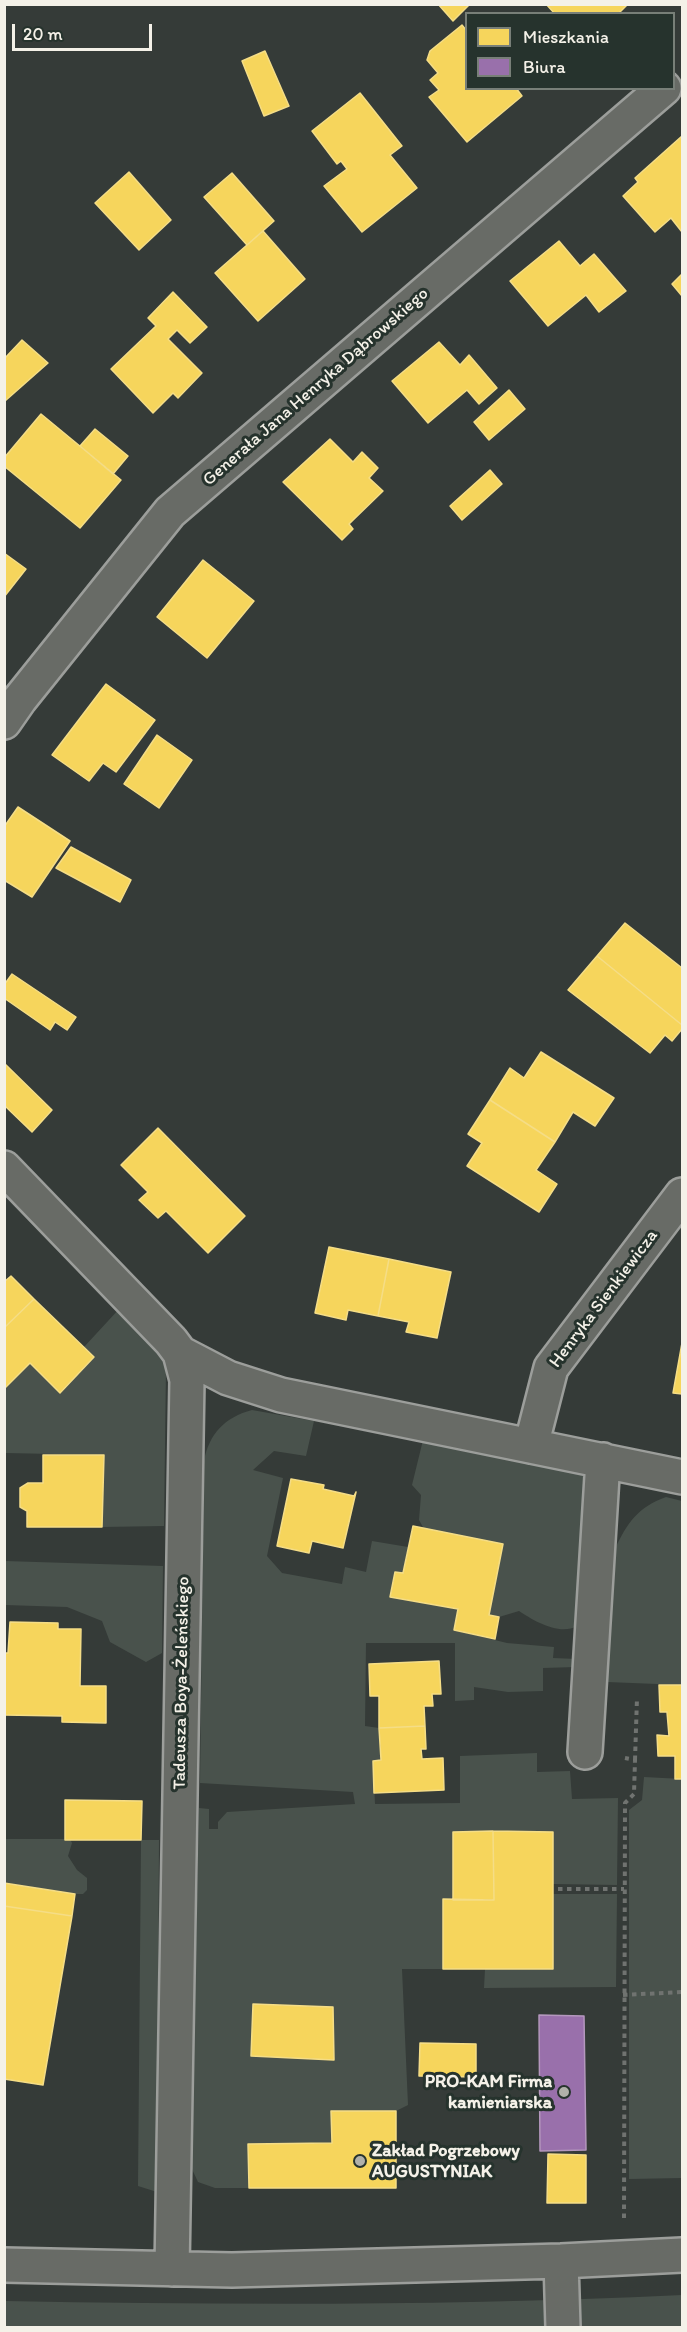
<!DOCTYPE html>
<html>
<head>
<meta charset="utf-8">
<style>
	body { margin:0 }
	#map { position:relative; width:687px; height:2332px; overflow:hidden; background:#353b38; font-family:Itim,sans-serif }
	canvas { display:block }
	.frame { position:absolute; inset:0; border:6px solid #f4f1e8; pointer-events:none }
	.legend { position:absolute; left:465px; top:12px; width:210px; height:78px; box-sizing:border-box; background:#26332d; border:2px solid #787f78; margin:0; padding:8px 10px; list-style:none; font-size:18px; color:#f4f1e8 }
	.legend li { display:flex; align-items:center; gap:12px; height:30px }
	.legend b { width:30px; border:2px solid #787f78 }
	.scale { position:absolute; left:12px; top:24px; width:140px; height:27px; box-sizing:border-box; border:3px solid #f4f1e8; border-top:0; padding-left:8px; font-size:18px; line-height:21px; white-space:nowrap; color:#f4f1e8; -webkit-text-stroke:4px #26332d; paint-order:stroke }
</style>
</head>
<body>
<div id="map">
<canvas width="687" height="2332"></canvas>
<div class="frame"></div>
<ul class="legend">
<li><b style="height:16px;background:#f6d55c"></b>Mieszkania</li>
<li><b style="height:16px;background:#9970ab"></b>Biura</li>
</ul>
<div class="scale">20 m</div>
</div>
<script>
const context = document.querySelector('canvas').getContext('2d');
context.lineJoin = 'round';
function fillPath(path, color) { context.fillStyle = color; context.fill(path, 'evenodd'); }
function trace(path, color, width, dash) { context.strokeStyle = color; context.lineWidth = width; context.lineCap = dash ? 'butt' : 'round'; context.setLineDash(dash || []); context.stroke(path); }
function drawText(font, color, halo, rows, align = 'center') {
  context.font = font + ' Itim,sans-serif'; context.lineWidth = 6; context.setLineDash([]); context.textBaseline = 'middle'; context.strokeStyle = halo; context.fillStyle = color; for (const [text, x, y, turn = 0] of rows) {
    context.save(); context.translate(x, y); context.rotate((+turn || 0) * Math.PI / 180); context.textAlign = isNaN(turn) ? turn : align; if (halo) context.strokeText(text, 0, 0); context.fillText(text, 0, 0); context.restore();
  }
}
const green = new Path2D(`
	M 120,1308 L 161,1352 L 166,1368 L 164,1526 L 102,1527 L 104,1455 L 5,1453 L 5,1561 L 163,1566 L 162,1653 L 146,1662 L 110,1642 L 102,1621 L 67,1607 L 5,1605 L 5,1389 L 30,1363 L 61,1393 L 94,1357 L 84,1347 Z
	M 252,1410 L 314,1421 L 306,1456 L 274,1451 L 253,1470 L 283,1478 L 267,1556 L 282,1573 L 342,1584 L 345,1567 L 366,1572 L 372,1541 L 408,1547 L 403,1573 L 395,1572 L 390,1597 L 458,1609 L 454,1630 L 507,1643 L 554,1647 L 553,1658 L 577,1659 L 576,1667 L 543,1668 L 543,1691 L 508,1692 L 474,1687 L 474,1700 L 455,1701 L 455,1643 L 366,1643 L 365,1726 L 379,1728 L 381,1760 L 373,1761 L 375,1804 L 460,1803 L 460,1756 L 537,1753 L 537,1772 L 570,1771 L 572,1799 L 618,1798 L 617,1885 L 553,1884 L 553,1832 L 453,1832 L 453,1900 L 443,1900 L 443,1969 L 402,1969 L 408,2105 L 396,2111 L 332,2111 L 332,2143 L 248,2144 L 249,2188 L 215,2188 L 198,2182 L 191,2167 L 199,1808 L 209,1809 L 209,1829 L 218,1829 L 218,1822 L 227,1812 L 355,1804 L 353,1792 L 200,1783 L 204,1461 C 209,1434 225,1417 252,1410 ZM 253,2004 L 333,2007 L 334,2060 L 251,2056 Z
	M 423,1440 L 586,1476 L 577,1626 C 560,1636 534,1621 519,1611 L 499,1617 L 489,1615 L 503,1544 L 424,1529 L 419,1520 L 421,1495 L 412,1485 Z
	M 666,1497 L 682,1501 L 682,1685 L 607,1682 L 615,1549 C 627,1523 638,1507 666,1497 Z
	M 644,1777 L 682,1779 L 682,2178 L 629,2179 L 629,1810 L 642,1800 Z
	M 4,1839 L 70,1839 L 72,1843 L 68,1856 L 77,1870 L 87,1878 L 87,1890 L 83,1894 L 75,1894 L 5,1883 Z
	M 141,1840 L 159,1840 L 157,2192 L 138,2186 Z
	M 553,1894 L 617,1894 L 616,1987 L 484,1988 L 485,1969 Z
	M 682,2295 L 682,2328 L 5,2328 L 5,2301 C 230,2305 457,2306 682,2295 Z`);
const homes = new Path2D(`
	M 438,4 L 470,4 L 453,21 Z
	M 546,4 L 628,4 L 618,14 L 555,14 Z
	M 462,25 L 466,30 L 466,88 L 516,88 L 522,96 L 467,142 L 429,97 L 439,90 L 430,80 L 438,73 L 427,60 L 430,51 Z
	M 265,51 L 289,106 L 264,116 L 242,61 Z
	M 360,93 L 402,146 L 390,155 L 417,188 L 362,232 L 324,186 L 347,169 L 341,161 L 337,164 L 312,131 Z
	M 682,136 L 682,232 L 671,218 L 655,232 L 623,196 L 638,182 L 635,178 Z
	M 129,172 L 171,220 L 139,250 L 95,203 Z
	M 232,173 L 274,221 L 247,245 L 204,197 Z
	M 263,231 L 305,279 L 258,321 L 215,273 Z
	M 559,241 L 580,266 L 594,254 L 626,291 L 599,312 L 586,295 L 548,326 L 510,281 Z
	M 682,274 L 682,296 L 672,284 Z
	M 173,292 L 207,327 L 190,343 L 177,330 L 168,339 L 202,373 L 178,398 L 173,393 L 153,413 L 111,369 L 156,326 L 148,318 Z
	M 22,340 L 48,363 L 5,401 L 4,359 Z
	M 439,342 L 460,365 L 469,355 L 497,388 L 479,404 L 467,390 L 428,423 L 392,381 Z
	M 509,390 L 525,409 L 489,440 L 474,422 Z
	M 41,414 L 121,480 L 80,528 L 4,466 L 4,458 Z
	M 95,429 L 128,456 L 113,474 L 80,446 Z
	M 330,439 L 353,462 L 362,452 L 378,468 L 369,478 L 383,491 L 349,524 L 353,529 L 342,540 L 283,482 Z
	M 490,470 L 502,484 L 462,520 L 450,506 Z
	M 4,553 L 26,569 L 4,597 Z
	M 203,560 L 254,601 L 207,658 L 157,617 Z
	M 106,684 L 155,720 L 116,772 L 103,763 L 89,781 L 52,755 Z
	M 157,735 L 192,760 L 159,808 L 124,784 Z
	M 18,807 L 70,841 L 32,897 L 4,880 L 4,827 Z
	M 71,847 L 131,880 L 120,902 L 56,868 Z
	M 625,923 L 682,968 L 682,1025 L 597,956 Z
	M 597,956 L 682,1025 L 682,1029 L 672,1041 L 665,1035 L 650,1053 L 568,990 Z
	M 12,974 L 76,1017 L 67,1030 L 55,1022 L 50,1030 L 4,998 L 4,985 Z
	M 541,1052 L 614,1098 L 595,1126 L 573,1112 L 555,1142 L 490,1100 L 510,1068 L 524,1078 Z
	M 4,1063 L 52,1110 L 32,1132 L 4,1105 Z
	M 490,1100 L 555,1142 L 536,1170 L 557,1184 L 539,1212 L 467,1166 L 482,1143 L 468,1134 Z
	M 158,1128 L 245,1216 L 208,1253 L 166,1211 L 158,1218 L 139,1200 L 148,1192 L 121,1165 Z
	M 329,1247 L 389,1259 L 378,1316 L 348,1310 L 346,1320 L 315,1313 Z
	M 389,1259 L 451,1272 L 437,1338 L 406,1332 L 409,1322 L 378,1316 Z
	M 11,1276 L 34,1299 L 4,1328 L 4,1282 Z
	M 34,1299 L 94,1357 L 60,1393 L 30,1363 L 4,1389 L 4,1328 Z
	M 682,1343 L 682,1394 L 673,1393 Z
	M 43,1455 L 104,1455 L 102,1527 L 27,1527 L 27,1511 L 20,1507 L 20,1488 L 28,1483 L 43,1483 Z
	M 291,1479 L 324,1485 L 323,1489 L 354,1496 L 356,1492 L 343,1548 L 312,1541 L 309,1553 L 277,1546 Z
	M 413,1526 L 503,1544 L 489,1615 L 499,1617 L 495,1639 L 454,1630 L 458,1609 L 390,1597 L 395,1572 L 403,1573 Z
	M 10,1622 L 58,1623 L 58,1629 L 81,1629 L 80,1686 L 106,1686 L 106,1723 L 62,1722 L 62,1716 L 4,1715 L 4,1653 L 8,1653 Z
	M 439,1661 L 441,1694 L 432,1694 L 433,1706 L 424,1706 L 425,1726 L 379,1728 L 379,1696 L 370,1696 L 369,1664 Z
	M 659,1685 L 682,1685 L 682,1779 L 675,1779 L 675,1756 L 658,1756 L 657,1735 L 669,1736 L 667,1712 L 660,1712 Z
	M 425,1726 L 426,1749 L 421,1749 L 422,1759 L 443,1758 L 444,1790 L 374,1793 L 373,1761 L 381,1760 L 379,1728 Z
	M 65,1800 L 142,1801 L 141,1840 L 65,1840 Z
	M 493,1831 L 553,1832 L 553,1969 L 443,1969 L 443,1899 L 494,1900 Z
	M 493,1831 L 494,1900 L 453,1900 L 453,1832 Z
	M 4,1883 L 75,1894 L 72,1916 L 4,1906 Z
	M 4,1906 L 72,1916 L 43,2085 L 4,2079 Z
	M 253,2004 L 333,2007 L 334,2060 L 251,2056 Z
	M 420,2043 L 476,2044 L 476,2077 L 419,2076 Z
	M 331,2111 L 396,2111 L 396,2188 L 249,2188 L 248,2144 L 332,2143 Z
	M 548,2154 L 586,2155 L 586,2203 L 547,2203 Z`);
const offices = new Path2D(`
	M 539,2015 L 584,2016 L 586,2150 L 540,2151 Z`);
const path = new Path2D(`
	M 635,1760 L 637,1698
	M 558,1889 L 624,1889
	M 623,1995 L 682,1992
	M 624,2218 L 625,1803 L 634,1794 L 635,1760 L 625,1758`);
const minor = new Path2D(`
	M 4,722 L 20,699 L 170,512 L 664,88
	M 4,1168 L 171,1341 L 180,1353 L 187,1380 L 172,2269
	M 180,1353 L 228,1378 L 281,1395 L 682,1477
	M 531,1446 L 551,1368 L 682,1195
	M 585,1752 L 603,1460
	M 561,2261 L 563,2328
	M 4,2265 L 232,2270 L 561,2261 L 682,2255`);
const markers = [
	[564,2092,6,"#b1b1aa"],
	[360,2161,6,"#b1b1aa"]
];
const streetNames = [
	["Generała Jana Henryka Dąbrowskiego",316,387,-41],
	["Henryka Sienkiewicza",604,1299,-53],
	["Tadeusza Boya-Żeleńskiego",182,1683,-89]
];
const poiNames = [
	["PRO-KAM Firma",552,2082],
	["kamieniarska",552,2103],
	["Zakład Pogrzebowy",372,2151,"left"],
	["AUGUSTYNIAK",372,2172,"left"]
];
fillPath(green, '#49524c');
fillPath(homes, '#f6d55c');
trace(homes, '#f5dd86', 1.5);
fillPath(offices, '#9970ab');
trace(offices, '#b497bd', 1.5);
trace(minor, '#9c9e9b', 38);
trace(path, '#707370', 4, [4.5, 4.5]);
trace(minor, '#686b66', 33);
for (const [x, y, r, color] of markers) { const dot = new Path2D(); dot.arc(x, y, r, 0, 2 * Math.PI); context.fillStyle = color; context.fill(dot); trace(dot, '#26332d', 2); }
drawText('18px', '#f4f1e8', '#26332d', streetNames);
drawText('bold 18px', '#f4f1e8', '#26332d', poiNames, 'right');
</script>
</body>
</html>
